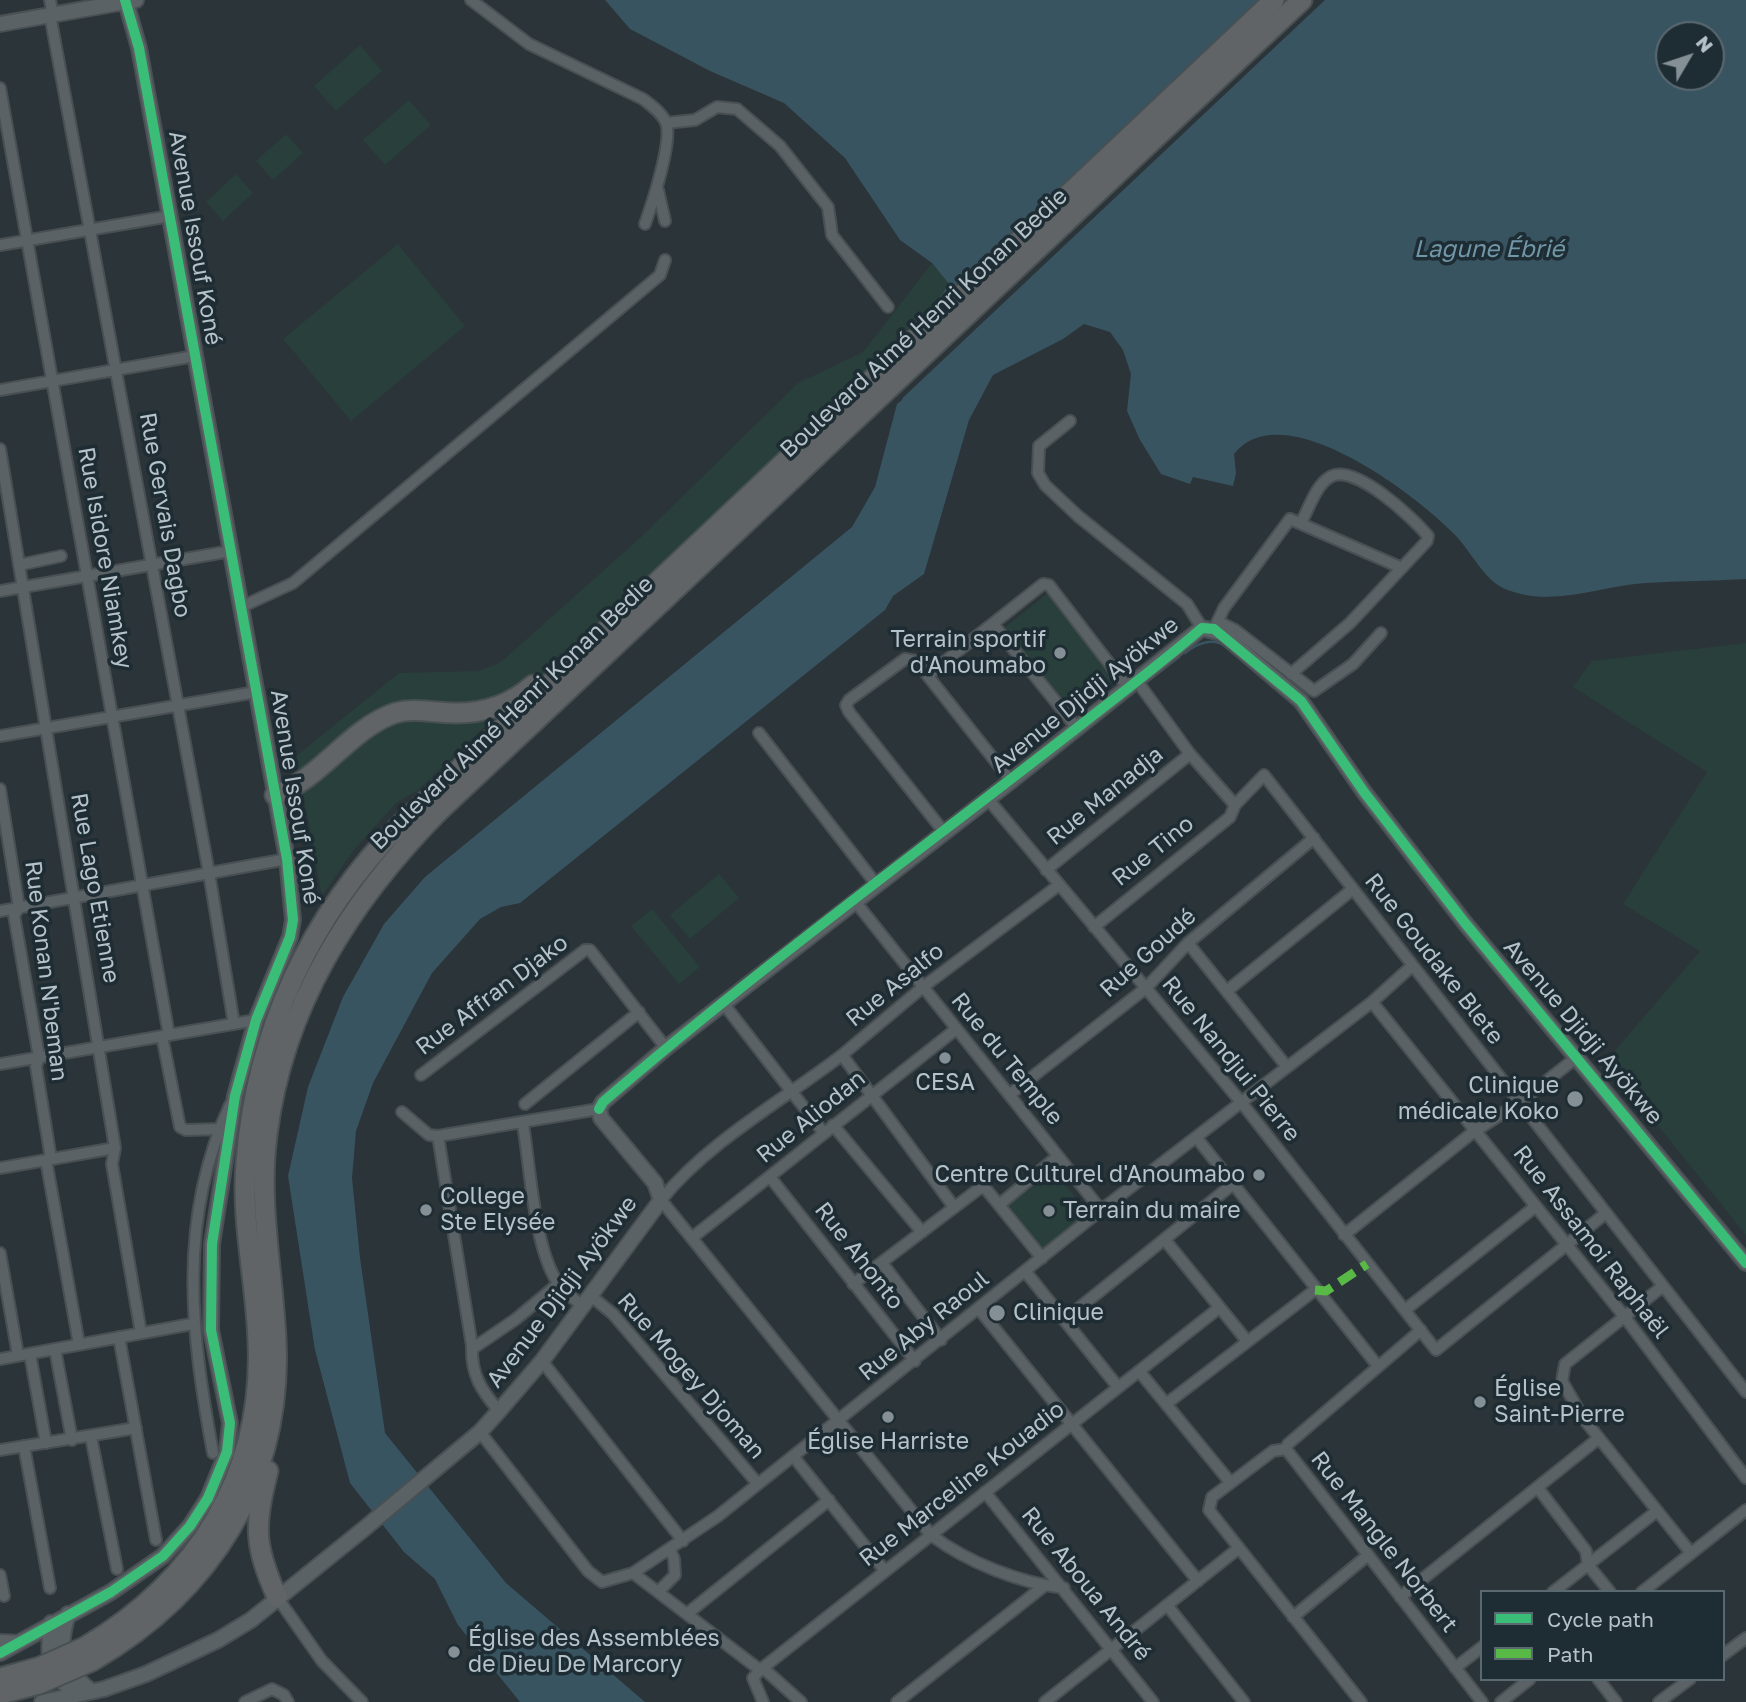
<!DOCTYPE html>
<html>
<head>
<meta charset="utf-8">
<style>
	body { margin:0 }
	#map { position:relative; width:1746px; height:1702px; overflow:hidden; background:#2b3438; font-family:"Golos Text",sans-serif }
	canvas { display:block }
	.legend { position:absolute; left:1480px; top:1590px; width:245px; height:91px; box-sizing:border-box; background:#1e2c33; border:2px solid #5a686f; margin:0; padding:9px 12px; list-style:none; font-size:21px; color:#b5c2c9 }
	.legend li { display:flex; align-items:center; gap:14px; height:35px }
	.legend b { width:35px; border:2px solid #5a686f }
	.north { position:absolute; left:1655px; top:21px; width:70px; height:70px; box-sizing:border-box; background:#1e2c33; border:2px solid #5a686f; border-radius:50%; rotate:51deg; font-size:19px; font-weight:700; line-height:28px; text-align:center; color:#b5c2c9 }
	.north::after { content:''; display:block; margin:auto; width:24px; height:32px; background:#859096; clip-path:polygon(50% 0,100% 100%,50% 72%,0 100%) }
</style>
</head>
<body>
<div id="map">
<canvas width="1746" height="1702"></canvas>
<ul class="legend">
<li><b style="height:9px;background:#3abd76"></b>Cycle path</li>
<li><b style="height:9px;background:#58b947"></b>Path</li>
</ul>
<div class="north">N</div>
</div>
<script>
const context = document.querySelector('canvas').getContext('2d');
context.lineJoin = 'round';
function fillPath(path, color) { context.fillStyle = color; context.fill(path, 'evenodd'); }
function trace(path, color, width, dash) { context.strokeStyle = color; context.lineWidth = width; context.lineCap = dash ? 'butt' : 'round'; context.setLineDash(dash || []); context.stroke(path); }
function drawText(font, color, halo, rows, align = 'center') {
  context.font = font + ' "Golos Text",sans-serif'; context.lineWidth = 7; context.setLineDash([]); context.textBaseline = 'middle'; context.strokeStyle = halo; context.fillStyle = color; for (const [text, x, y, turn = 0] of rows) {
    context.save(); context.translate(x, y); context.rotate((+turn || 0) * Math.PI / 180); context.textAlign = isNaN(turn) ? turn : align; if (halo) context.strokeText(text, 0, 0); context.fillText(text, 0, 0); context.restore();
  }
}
const green = new Path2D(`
	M 360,45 L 382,71 L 336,111 L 314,86 Z
	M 409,100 L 431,125 L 385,165 L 363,140 Z
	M 286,134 L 303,153 L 273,180 L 256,161 Z
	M 236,174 L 253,193 L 223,221 L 206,202 Z
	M 398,244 L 465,326 L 351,421 L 283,339 Z
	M 932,263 L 949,284 L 927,315 L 613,614 L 493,719 L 417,791 L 396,803 L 354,850 L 322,896 L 296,756 L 399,673 L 479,671 L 501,662 L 641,537 L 798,383 L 863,352 Z
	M 1048,593 L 1116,679 L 1073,714 L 1004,628 Z
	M 1746,643 L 1746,1235 L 1606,1061 L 1700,951 L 1623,904 L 1707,772 L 1573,687 L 1592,661 Z
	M 719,874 L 739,898 L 690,939 L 670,915 Z
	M 652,909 L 700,967 L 679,984 L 631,926 Z
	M 1054,1170 L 1090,1216 L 1045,1252 L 1009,1206 Z`);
const water = new Path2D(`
	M 605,0 L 1746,0 L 1746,579 C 1712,581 1679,581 1645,583 C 1599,586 1549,609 1503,588 C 1484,579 1471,552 1457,537 C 1419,497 1283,392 1234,454 L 1236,473 L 1233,486 L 1193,477 L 1190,484 L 1161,474 L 1140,440 L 1127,411 L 1131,374 L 1123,350 L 1110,332 L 1084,324 L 1063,339 L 993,375 L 969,420 L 924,574 L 893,596 L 885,610 L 520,903 L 501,907 L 480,919 L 432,973 L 373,1083 L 356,1131 L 352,1178 L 360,1258 L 385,1433 L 506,1583 L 645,1702 L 520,1702 L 458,1625 L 435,1579 L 404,1552 L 350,1483 L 315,1350 L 288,1176 L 308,1087 L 343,997 L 384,924 L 425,877 L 852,527 L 875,487 L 897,404 L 902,400 L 931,310 L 949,284 L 932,263 L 900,240 L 845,158 L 784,103 L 710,71 L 630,29 ZM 1669,35 L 1711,35 L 1711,77 L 1669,77 Z`);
const pier = new Path2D(`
	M 1260,0 L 1325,0 L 892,408 L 924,318 Z`);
const stream = new Path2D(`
	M 1185,653 C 1197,643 1213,637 1227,647
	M 1145,683 L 1179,657
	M 1292,702 L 1303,716`);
const minor = new Path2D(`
	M 50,0 L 53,15
	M 471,0 L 529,44 L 643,99 C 652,106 661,112 666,122 C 673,141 652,204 645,224
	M 50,15 L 209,873 L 234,1024
	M 0,88 L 169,1035
	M 666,123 L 695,120 L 717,107 L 737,109 L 780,146 L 828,207 L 832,235 L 888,307
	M 658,190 L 665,221
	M 0,245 L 170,216
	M 0,390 L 195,356
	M 1070,421 L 1039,446 L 1038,473 L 1045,485 L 1078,516 L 1187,604 L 1202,628
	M 0,449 L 115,1148 L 112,1164 L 141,1333
	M 19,565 L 61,556
	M 0,591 L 231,551
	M 241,607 L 293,583 L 660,275 L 665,260
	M 1219,622 L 1235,630 L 1314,691 L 1353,664 L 1381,633
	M 993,624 L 1077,728
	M 1214,629 L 1224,608 L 1290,519 L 1402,568
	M 929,674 L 1043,584 L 1049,585 L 1128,688
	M 1291,674 L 1350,623 L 1427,541 L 1428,536 C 1413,518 1354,462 1330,477 C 1316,485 1309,508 1301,523
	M 1137,681 L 1190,754 L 1235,805 L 1264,775 L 1746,1392
	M 759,733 L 876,884
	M 0,736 L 256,692
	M 0,789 L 19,908 L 14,915 L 39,1057 L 36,1066 L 51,1159
	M 988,799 L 1241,1102 L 1436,1350 L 1606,1213
	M 944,832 L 849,712 L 846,705 L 849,700 L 905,659 L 916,661 L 1011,781
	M 1046,870 L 1190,754
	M 854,900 L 1101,1210
	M 0,911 L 287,859
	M 1094,927 L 1230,817 L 1235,805
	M 1188,943 L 1287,1067
	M 1228,990 L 1353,889
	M 1372,1002 L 1624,1316 L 1746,1478
	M 723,1003 L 823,1132
	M 162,1036 L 180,1127 L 186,1130 L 220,1129
	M 842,1055 C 782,1101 709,1141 661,1200 L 931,1535 C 967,1562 1019,1583 1064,1588
	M 0,1064 L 256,1020
	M 421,1075 L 585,950 L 590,950 L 666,1048
	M 1009,1095 L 1146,988 L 1188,943 L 1314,838
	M 525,1104 L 639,1012
	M 402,1112 L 429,1135 L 438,1136 L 599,1109
	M 523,1124 C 530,1167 534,1244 556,1280 C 562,1291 574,1298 583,1307
	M 833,1125 L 922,1232
	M 438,1136 L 472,1346 C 471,1375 481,1390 499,1411
	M 1196,1137 L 1377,1365
	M 46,1160 L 79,1344
	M 0,1168 L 115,1148
	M 770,1177 L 915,1361
	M 999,1205 L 1058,1156
	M 954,1207 L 842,1055 L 923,987 L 1059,885
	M 1344,1235 L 1472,1133 L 1520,1102 L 1577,1057
	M 693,1237 L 955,1030
	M 1165,1240 L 1247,1341
	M 0,1253 L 18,1355
	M 882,1263 L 941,1340
	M 1025,1271 L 1118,1387
	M 853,1284 L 980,1188 L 986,1189 L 1042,1258
	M 1663,1286 L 1565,1364 L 1562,1381 L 1583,1418 L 1691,1553
	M 591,1296 L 613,1314 L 758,1484
	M 979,1309 L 1198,1581
	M 1405,1310 L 1536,1206
	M 1064,1320 L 1233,1184
	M 119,1337 L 156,1540
	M 55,1349 L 72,1440
	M 472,1349 L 516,1319 L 558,1284
	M 30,1354 L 46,1443
	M 0,1359 L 192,1324
	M 542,1361 L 683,1541
	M 1139,1371 L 1230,1482
	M 1166,1404 L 1315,1290
	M 480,1432 L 588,1571 L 602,1582 L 633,1573 L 718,1516 L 1101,1210 L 1372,1002 L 1412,966
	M 91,1437 L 117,1569
	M 24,1446 L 50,1588
	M 1286,1449 L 1288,1444 L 1421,1330
	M 0,1450 L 136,1428
	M 213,1453 C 191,1334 177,1220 230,1105
	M 793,1456 L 885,1571
	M 1538,1488 L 1586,1551 L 1588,1565 L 1610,1592
	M 985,1492 L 1153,1702
	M 633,1573 L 760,1670
	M 0,1575 L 4,1596
	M 658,1592 L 675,1575 L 674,1559 L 670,1549
	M 1553,1592 L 1657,1511
	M 1642,1592 L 1746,1510
	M 277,1597 L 322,1661 L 362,1702
	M 1400,1597 L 1599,1438
	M 1167,1605 L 1244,1702
	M 688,1613 L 829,1500
	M 1293,1617 L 1367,1556
	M 0,1640 L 20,1641
	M 1723,1655 L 1746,1638
	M 763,1668 L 801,1702
	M 1455,1668 L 1482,1647
	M 1598,1679 L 1616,1702
	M 245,1702 L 272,1689 L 284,1695 L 288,1702
	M 763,1702 L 753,1678 L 760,1670 L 1219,1308
	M 897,1702 L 1044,1586
	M 1045,1702 L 1239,1548
	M 1361,1702 L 1209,1510 L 1212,1497 L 1273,1451 L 1286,1449 L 1482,1702
	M 1501,1702 L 1530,1679
	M 1659,1702 L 1690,1679`);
const tertiary = new Path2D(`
	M 0,24 L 136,0
	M 68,1614 C 57,1650 61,1667 91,1691
	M 51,1623 C 48,1659 46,1671 77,1694
	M 0,1653 L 111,1592 L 163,1556 L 190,1526 L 208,1498 L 227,1452 L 230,1423 L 211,1330 L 212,1244 L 235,1096 L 256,1020 L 290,937 L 293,920 L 287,859 L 139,48 L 126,2
	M 42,1702 L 104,1689 L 146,1674 L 218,1640 L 251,1620 L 365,1528 L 480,1432 L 499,1411 L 542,1361 L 661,1200 L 655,1183 L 601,1118 L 599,1109 L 603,1102 L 666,1048 L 1011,781 L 1202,628 L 1221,633 L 1301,701 L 1364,792 L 1465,923 L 1746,1263`);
const motorway = new Path2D(`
	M 275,795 C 321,779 349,729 395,713 C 410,709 423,711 438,712 C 474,716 506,709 533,685
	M 268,1471 C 254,1527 254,1545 277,1597
	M 85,1647 C 197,1581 264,1474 258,1341 C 256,1281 241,1222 246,1162 C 256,1032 310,915 402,823 L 1274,0
	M 92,1661 C 211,1592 283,1480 276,1340 C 273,1271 258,1204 267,1135 C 283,1006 350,901 440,810 L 1302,0`);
const motorwayBridge = new Path2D(`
	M 0,1678 L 40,1667 L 85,1647
	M 0,1694 L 39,1684 L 92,1661`);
const quiet = new Path2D(`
	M 1315,1290 L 1326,1291 L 1367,1264`);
const cycleway = new Path2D(`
	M 599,1109 L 603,1102 C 757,969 922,849 1082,724 C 1123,692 1164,661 1202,628 L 1214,629 L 1301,701 L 1364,792 L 1465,923 L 1746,1263
	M 0,1653 L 111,1592 L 163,1556 L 190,1526 L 208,1498 L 227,1452 L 230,1423 L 211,1330 L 212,1244 L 235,1096 L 256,1020 L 290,937 L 293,920 L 287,859 L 139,48 L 125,0`);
const markers = [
	[1060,653,7,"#859096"],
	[945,1058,7,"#859096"],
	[1575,1099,9,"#859096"],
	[1259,1175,7,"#859096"],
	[426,1210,7,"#859096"],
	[1049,1211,7,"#859096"],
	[997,1313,9,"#859096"],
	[1480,1402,7,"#859096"],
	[888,1417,7,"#859096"],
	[454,1652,7,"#859096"]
];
const streetNames = [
	["Avenue Issouf Koné",195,238,80],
	["Boulevard Aimé Henri Konan Bedie",924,323,-43],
	["Rue Gervais Dagbo",165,515,80],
	["Rue Isidore Niamkey",105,558,80],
	["Avenue Djidji Ayökwe",1085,695,-39],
	["Boulevard Aimé Henri Konan Bedie",512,713,-44],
	["Rue Manadja",1105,796,-39],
	["Avenue Issouf Koné",295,797,81],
	["Rue Tino",1153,851,-39],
	["Rue Lago Etienne",95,888,80],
	["Rue Goudé",1148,953,-42],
	["Rue Goudake Blete",1434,959,52],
	["Rue Konan N'beman",46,971,83],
	["Rue Asalfo",895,985,-39],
	["Rue Affran Djako",492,995,-37],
	["Avenue Djidji Ayökwe",1583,1032,50],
	["Rue du Temple",1007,1059,51],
	["Rue Nandjui Pierre",1231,1059,51],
	["Rue Aliodan",811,1117,-39],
	["Rue Assamoi Raphaël",1591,1242,52],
	["Rue Ahonto",859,1256,52],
	["Avenue Djidji Ayökwe",562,1292,-53],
	["Rue Aby Raoul",924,1326,-39],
	["Rue Mogey Djoman",691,1376,49],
	["Rue Marceline Kouadio",962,1484,-38],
	["Rue Mangle Norbert",1384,1542,52],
	["Rue Aboua André",1086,1584,51]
];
const poiNames = [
	["Terrain sportif",1046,640,"right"],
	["d'Anoumabo",1046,666,"right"],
	["CESA",945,1083,"center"],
	["Clinique",1559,1086,"right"],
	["médicale Koko",1559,1112,"right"],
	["Centre Culturel d'Anoumabo",1245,1175,"right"],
	["College",440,1197],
	["Ste Elysée",440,1223],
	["Terrain du maire",1063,1211],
	["Clinique",1013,1313],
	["Église",1494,1389],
	["Saint-Pierre",1494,1415],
	["Église Harriste",888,1442,"center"],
	["Église des Assemblées",468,1639],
	["de Dieu De Marcory",468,1665]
];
const waterNames = [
	["Lagune Ébrié",1489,249]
];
fillPath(green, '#283f3b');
fillPath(water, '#395461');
fillPath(pier, '#2b3438');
trace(stream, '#395461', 2.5);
trace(minor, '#495053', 14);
trace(tertiary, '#495053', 18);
trace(motorway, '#485053', 23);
trace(minor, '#5b6266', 10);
trace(tertiary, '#5b6266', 14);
trace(motorway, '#606466', 19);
trace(motorwayBridge, '#485053', 23, []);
trace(motorwayBridge, '#606466', 19);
trace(quiet, '#58b947', 9, [18, 9]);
trace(cycleway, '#3abd76', 10);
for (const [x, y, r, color] of markers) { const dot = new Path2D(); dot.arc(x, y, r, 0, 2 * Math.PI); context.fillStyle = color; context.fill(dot); trace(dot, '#1e2c33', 2.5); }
drawText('23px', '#b5c2c9', '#1e2c33', streetNames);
drawText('23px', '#b5c2c9', '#1e2c33', poiNames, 'left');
drawText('italic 24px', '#7096a7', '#1e2c33', waterNames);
</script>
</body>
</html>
